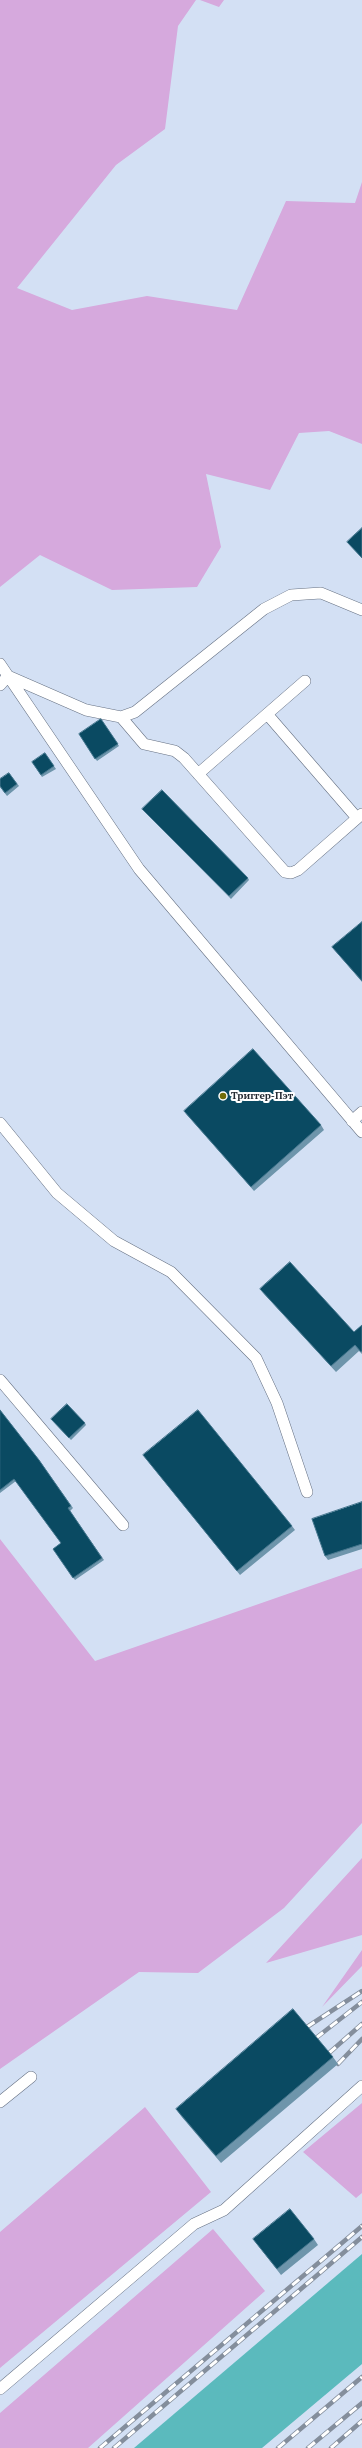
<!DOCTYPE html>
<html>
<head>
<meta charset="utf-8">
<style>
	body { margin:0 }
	canvas { display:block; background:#d3e0f4 }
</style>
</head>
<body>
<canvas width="362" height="2448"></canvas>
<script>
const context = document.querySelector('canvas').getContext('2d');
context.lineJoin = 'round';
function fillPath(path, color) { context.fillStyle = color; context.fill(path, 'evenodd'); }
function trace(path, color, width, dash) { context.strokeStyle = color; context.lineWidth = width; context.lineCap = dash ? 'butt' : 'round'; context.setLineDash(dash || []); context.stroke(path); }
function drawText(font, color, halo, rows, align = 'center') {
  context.font = font + ' "PT Serif",serif'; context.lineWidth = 4; context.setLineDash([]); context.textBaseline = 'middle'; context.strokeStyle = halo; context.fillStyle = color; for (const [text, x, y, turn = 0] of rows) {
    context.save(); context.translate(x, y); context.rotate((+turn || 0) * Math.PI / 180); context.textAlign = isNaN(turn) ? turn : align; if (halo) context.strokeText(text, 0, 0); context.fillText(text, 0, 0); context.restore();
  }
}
const green = new Path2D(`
	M 0,0 L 196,0 L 178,26 L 165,129 L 116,165 L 17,288 L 72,310 L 147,296 L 237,310 L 286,201 L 355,203 L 362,182 L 362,444 L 329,431 L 299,433 L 270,490 L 206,474 L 221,547 L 197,587 L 112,590 L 40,555 L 0,587 Z
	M 200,0 L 224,0 L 219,7 Z
	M 0,1539 L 95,1661 L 362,1568 L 362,1823 L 284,1908 L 198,1973 L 139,1972 L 0,2069 Z
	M 362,1858 L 362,1935 L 266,1963 Z
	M 362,1950 L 362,1966 L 322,2007 Z
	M 362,2103 L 362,2193 L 356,2198 L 303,2152 Z
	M 145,2107 L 211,2192 L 0,2368 L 0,2232 Z
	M 213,2229 L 265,2291 L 88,2448 L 0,2448 L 0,2413 Z`);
const water = new Path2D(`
	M 362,2254 L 362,2364 L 262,2448 L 134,2448 Z`);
const service = new Path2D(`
	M 0,664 L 139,869 L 362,1132
	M 0,685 L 8,676 L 86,710 L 121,717 L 135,712 L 264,609 L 291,595 L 321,593 L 362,610
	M 267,714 L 357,818
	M 121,717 L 144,744 L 175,751 L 184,758 L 285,872 L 291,873 L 298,870 L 362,814
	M 198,774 L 305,681
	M 352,1121 L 362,1112
	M 0,1123 L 57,1193 L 114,1241 L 171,1272 L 256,1358 L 277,1403 L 307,1492
	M 0,1380 L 123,1525
	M 0,2102 L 31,2077
	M 0,2389 L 194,2224 L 224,2210 L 362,2086`);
const rail = new Path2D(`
	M 307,2027 L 362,1991
	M 316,2038 L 362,2002
	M 329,2053 L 362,2024
	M 338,2064 L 362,2039
	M 100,2448 L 362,2226
	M 114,2448 L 362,2237
	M 278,2448 L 362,2377
	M 308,2448 L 362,2403
	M 331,2448 L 362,2421`);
const wall = new Path2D(`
	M 101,719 L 119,746 L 97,761 L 79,734 Z
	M 45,753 L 56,769 L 42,777 L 32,762 Z
	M 9,773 L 19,786 L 7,796 L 0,787 Z
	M 142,809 L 248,878 L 249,880 L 231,899 Z
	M 362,922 L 362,982 L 332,947 Z
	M 184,1111 L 321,1125 L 324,1130 L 254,1191 L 187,1115 Z
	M 260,1289 L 354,1332 L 362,1325 L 362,1354 L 359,1351 L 336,1372 L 265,1295 Z
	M 0,1410 L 39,1460 L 73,1508 L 70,1511 L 104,1560 L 75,1580 L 53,1549 L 61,1543 L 16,1481 L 0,1493 Z
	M 51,1419 L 85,1423 L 86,1425 L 71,1440 Z
	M 143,1455 L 292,1526 L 295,1530 L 240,1575 Z
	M 362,1502 L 362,1549 L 328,1560 L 325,1556 Z
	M 333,2057 L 338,2064 L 221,2163 L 181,2116 L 176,2109 Z
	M 253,2239 L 314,2239 L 318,2245 L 281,2275 Z`);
const building = new Path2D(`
	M 362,528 L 362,558 L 347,542 Z
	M 101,719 L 118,744 L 95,759 L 79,734 Z
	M 45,753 L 54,766 L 41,775 L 32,762 Z
	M 9,773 L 17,784 L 5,793 L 0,786 L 0,779 Z
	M 162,790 L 248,878 L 229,896 L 142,809 Z
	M 362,922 L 362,981 L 332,947 Z
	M 253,1049 L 321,1125 L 251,1187 L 184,1111 Z
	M 290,1262 L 354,1332 L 362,1325 L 362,1351 L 361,1352 L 355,1345 L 331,1366 L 260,1289 Z
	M 67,1404 L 85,1423 L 69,1438 L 51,1419 Z
	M 0,1410 L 39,1460 L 71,1506 L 68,1508 L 102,1558 L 73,1578 L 53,1549 L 61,1543 L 14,1479 L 0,1490 Z
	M 198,1410 L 292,1526 L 237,1571 L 143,1455 Z
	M 362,1502 L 362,1544 L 325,1556 L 312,1519 Z
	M 293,2009 L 333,2057 L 216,2156 L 176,2109 Z
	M 290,2209 L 314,2239 L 277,2269 L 253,2239 Z`);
const markers = [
	[223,1096,4,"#716c08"]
];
const poiNames = [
	["Триггер-Пэт",231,1096]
];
fillPath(green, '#d6a9dd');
fillPath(water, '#5bbabd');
trace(service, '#667183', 12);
trace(service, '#fff', 11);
trace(rail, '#848e9c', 4.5);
trace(rail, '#fff', 3, [9]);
fillPath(wall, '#6e95ab');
fillPath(building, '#0a4a62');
trace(building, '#46778e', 1);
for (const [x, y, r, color] of markers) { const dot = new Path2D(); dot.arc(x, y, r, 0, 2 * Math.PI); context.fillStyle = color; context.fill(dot); trace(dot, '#fff', 1.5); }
drawText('bold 10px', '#252a32', '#fff', poiNames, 'left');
</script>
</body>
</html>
